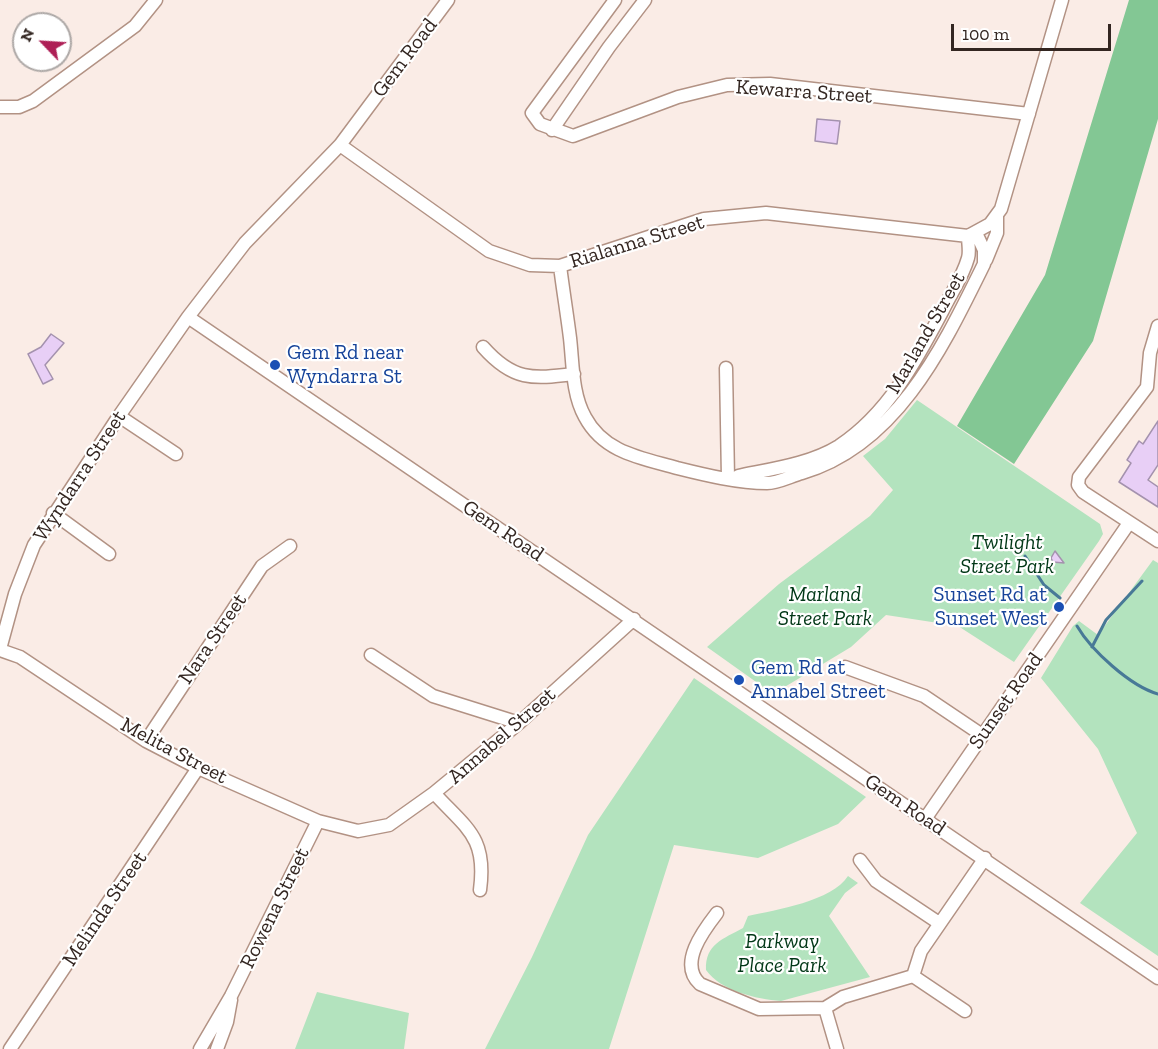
<!DOCTYPE html>
<html>
<head>
<meta charset="utf-8">
<style>
	body { margin:0 }
	#map { position:relative; width:1158px; height:1049px; overflow:hidden; background:#faece6; font-family:"Zilla Slab",serif }
	canvas { display:block }
	.north { position:absolute; left:12px; top:12px; width:60px; height:60px; box-sizing:border-box; background:#fff; border:2px solid #ada8a6; border-radius:50%; rotate:295deg; font-size:16px; font-weight:700; line-height:24px; text-align:center; color:#332621 }
	.north::after { content:''; display:block; margin:auto; width:21px; height:27px; background:#ae1f56; clip-path:polygon(50% 0,100% 100%,50% 72%,0 100%) }
	.scale { position:absolute; left:951px; top:24px; width:160px; height:27px; box-sizing:border-box; border:3px solid #332621; border-top:0; padding-left:8px; font-size:18px; line-height:21px; white-space:nowrap; color:#332621; -webkit-text-stroke:4px #fff; paint-order:stroke }
</style>
</head>
<body>
<div id="map">
<canvas width="1158" height="1049"></canvas>
<div class="north">N</div>
<div class="scale">100 m</div>
</div>
<script>
const context = document.querySelector('canvas').getContext('2d');
context.lineJoin = 'round';
function fillPath(path, color) { context.fillStyle = color; context.fill(path, 'evenodd'); }
function trace(path, color, width, dash) { context.strokeStyle = color; context.lineWidth = width; context.lineCap = dash ? 'butt' : 'round'; context.setLineDash(dash || []); context.stroke(path); }
function drawText(font, color, halo, rows, align = 'center') {
  context.font = font + ' "Zilla Slab",serif'; context.lineWidth = 4.5; context.setLineDash([]); context.textBaseline = 'middle'; context.strokeStyle = halo; context.fillStyle = color; for (const [text, x, y, turn = 0] of rows) {
    context.save(); context.translate(x, y); context.rotate((+turn || 0) * Math.PI / 180); context.textAlign = isNaN(turn) ? turn : align; if (halo) context.strokeText(text, 0, 0); context.fillText(text, 0, 0); context.restore();
  }
}
const green = new Path2D(`
	M 917,400 L 1100,524 L 1103,534 L 1099,541 L 1014,662 L 958,626 L 886,615 L 851,647 L 773,694 L 707,647 L 779,584 L 870,516 L 893,490 L 863,456 L 885,439 Z
	M 1153,560 L 1158,563 L 1158,956 L 1080,903 L 1137,833 L 1098,749 L 1041,678 L 1073,626 L 1079,621 L 1098,635 Z
	M 694,678 L 866,797 L 838,824 L 758,858 L 674,845 L 609,1049 L 485,1049 L 532,957 L 588,835 Z
	M 848,876 L 858,883 L 845,893 L 829,916 L 870,977 L 781,1001 C 756,999 721,991 706,970 C 705,944 723,939 743,928 L 748,916 C 776,910 832,901 848,876 Z
	M 317,992 L 409,1013 L 404,1049 L 295,1049 Z`);
const forest = new Path2D(`
	M 1129,0 L 1158,0 L 1158,119 L 1093,341 L 1014,464 L 957,426 L 1045,275 Z`);
const stream = new Path2D(`
	M 1025,556 L 1044,585 L 1060,598
	M 1077,626 C 1091,650 1130,686 1158,694
	M 1092,647 L 1106,620 L 1142,581`);
const building = new Path2D(`
	M 817,119 L 840,121 L 837,144 L 815,141 Z
	M 51,334 L 64,343 L 45,365 L 53,379 L 43,384 L 28,354 L 41,347 Z
	M 1158,421 L 1158,465 L 1148,480 L 1158,487 L 1158,507 L 1119,482 L 1131,463 L 1127,460 L 1139,441 L 1143,444 Z
	M 1055,551 L 1064,563 L 1053,562 L 1051,558 Z`);
const street = new Path2D(`
	M 615,0 L 532,113 L 540,124 L 573,136 L 678,97 L 727,85 L 770,84 L 1029,114
	M 0,107 L 19,107 L 33,101 L 135,26 L 156,0
	M 552,130 L 609,47 L 645,0
	M 340,145 L 489,251 L 530,265 L 560,266 L 704,219 L 766,213 L 968,236 L 990,224 L 1001,209 L 1062,0
	M 986,260 L 997,233 L 997,216
	M 560,266 C 563,290 567,314 570,338 C 573,364 572,394 585,417 C 604,453 642,458 677,468 C 705,475 738,483 767,483 C 778,483 791,476 802,473 C 897,445 943,347 984,264 L 984,250 L 976,233
	M 188,317 L 1158,978
	M 1158,326 L 1150,353 L 1147,387 L 1079,477 L 1078,485 L 1083,492 L 1158,541
	M 483,347 C 513,381 532,379 574,374
	M 726,368 L 728,478
	M 119,416 L 176,454
	M 738,476 C 771,469 810,464 839,446 C 889,413 917,359 944,308 C 952,292 963,276 968,258 C 970,252 968,243 968,236
	M 53,513 L 109,554
	M 0,649 L 15,594 L 34,545 L 119,416 L 188,317 L 245,243 L 340,145 L 448,0
	M 0,650 L 20,657 L 146,741 L 198,768 L 318,821 L 358,831 L 389,825 L 434,793 L 519,723 L 634,619
	M 371,655 L 433,696 L 519,723
	M 845,667 L 924,696 L 982,735
	M 146,741 L 262,566 L 290,546
	M 434,793 C 467,829 487,837 480,890
	M 925,819 L 1129,523
	M 860,860 L 876,881 L 939,923
	M 717,913 C 703,931 678,964 700,984 L 759,1009 L 825,1008 L 843,997 L 913,976 L 921,951 L 985,858
	M 913,976 L 965,1011
	M 825,1008 L 837,1049
	M 10,1049 L 198,768
	M 200,1049 L 231,996 L 318,821
	M 217,1049 L 227,1022 L 231,1000`);
const markers = [
	[275,365,6,"#1a4fb4"],
	[1059,607,6,"#1a4fb4"],
	[739,680,6,"#1a4fb4"]
];
const streetNames = [
	["Gem Road",405,58,-53],
	["Kewarra Street",804,92,4],
	["Rialanna Street",637,242,-17],
	["Marland Street",926,333,-60],
	["Wyndarra Street",80,476,-57],
	["Gem Road",503,531,34],
	["Nara Street",213,639,-56],
	["Sunset Road",1006,701,-55],
	["Annabel Street",502,736,-41],
	["Melita Street",174,751,28],
	["Gem Road",905,805,34],
	["Rowena Street",275,908,-64],
	["Melinda Street",105,909,-56]
];
const transitNames = [
	["Gem Rd near",287,353],
	["Wyndarra St",287,377],
	["Sunset Rd at",1047,595,"right"],
	["Sunset West",1047,619,"right"],
	["Gem Rd at",751,668],
	["Annabel Street",751,692]
];
const parkNames = [
	["Twilight",1007,543],
	["Street Park",1007,567],
	["Marland",825,595],
	["Street Park",825,619],
	["Parkway",782,942],
	["Place Park",782,966]
];
fillPath(green, '#b3e3be');
fillPath(forest, '#83c794');
trace(stream, '#487997', 3);
fillPath(building, '#e8cff6');
trace(building, '#a492ae', 1.5);
trace(street, '#b29284', 15);
trace(street, '#fff', 12);
for (const [x, y, r, color] of markers) { const dot = new Path2D(); dot.arc(x, y, r, 0, 2 * Math.PI); context.fillStyle = color; context.fill(dot); trace(dot, '#fff', 2); }
drawText('21px', '#332621', '#fff', streetNames);
drawText('21px', '#164399', '#fff', transitNames, 'left');
drawText('italic 21px', '#003716', '#fff', parkNames);
</script>
</body>
</html>
